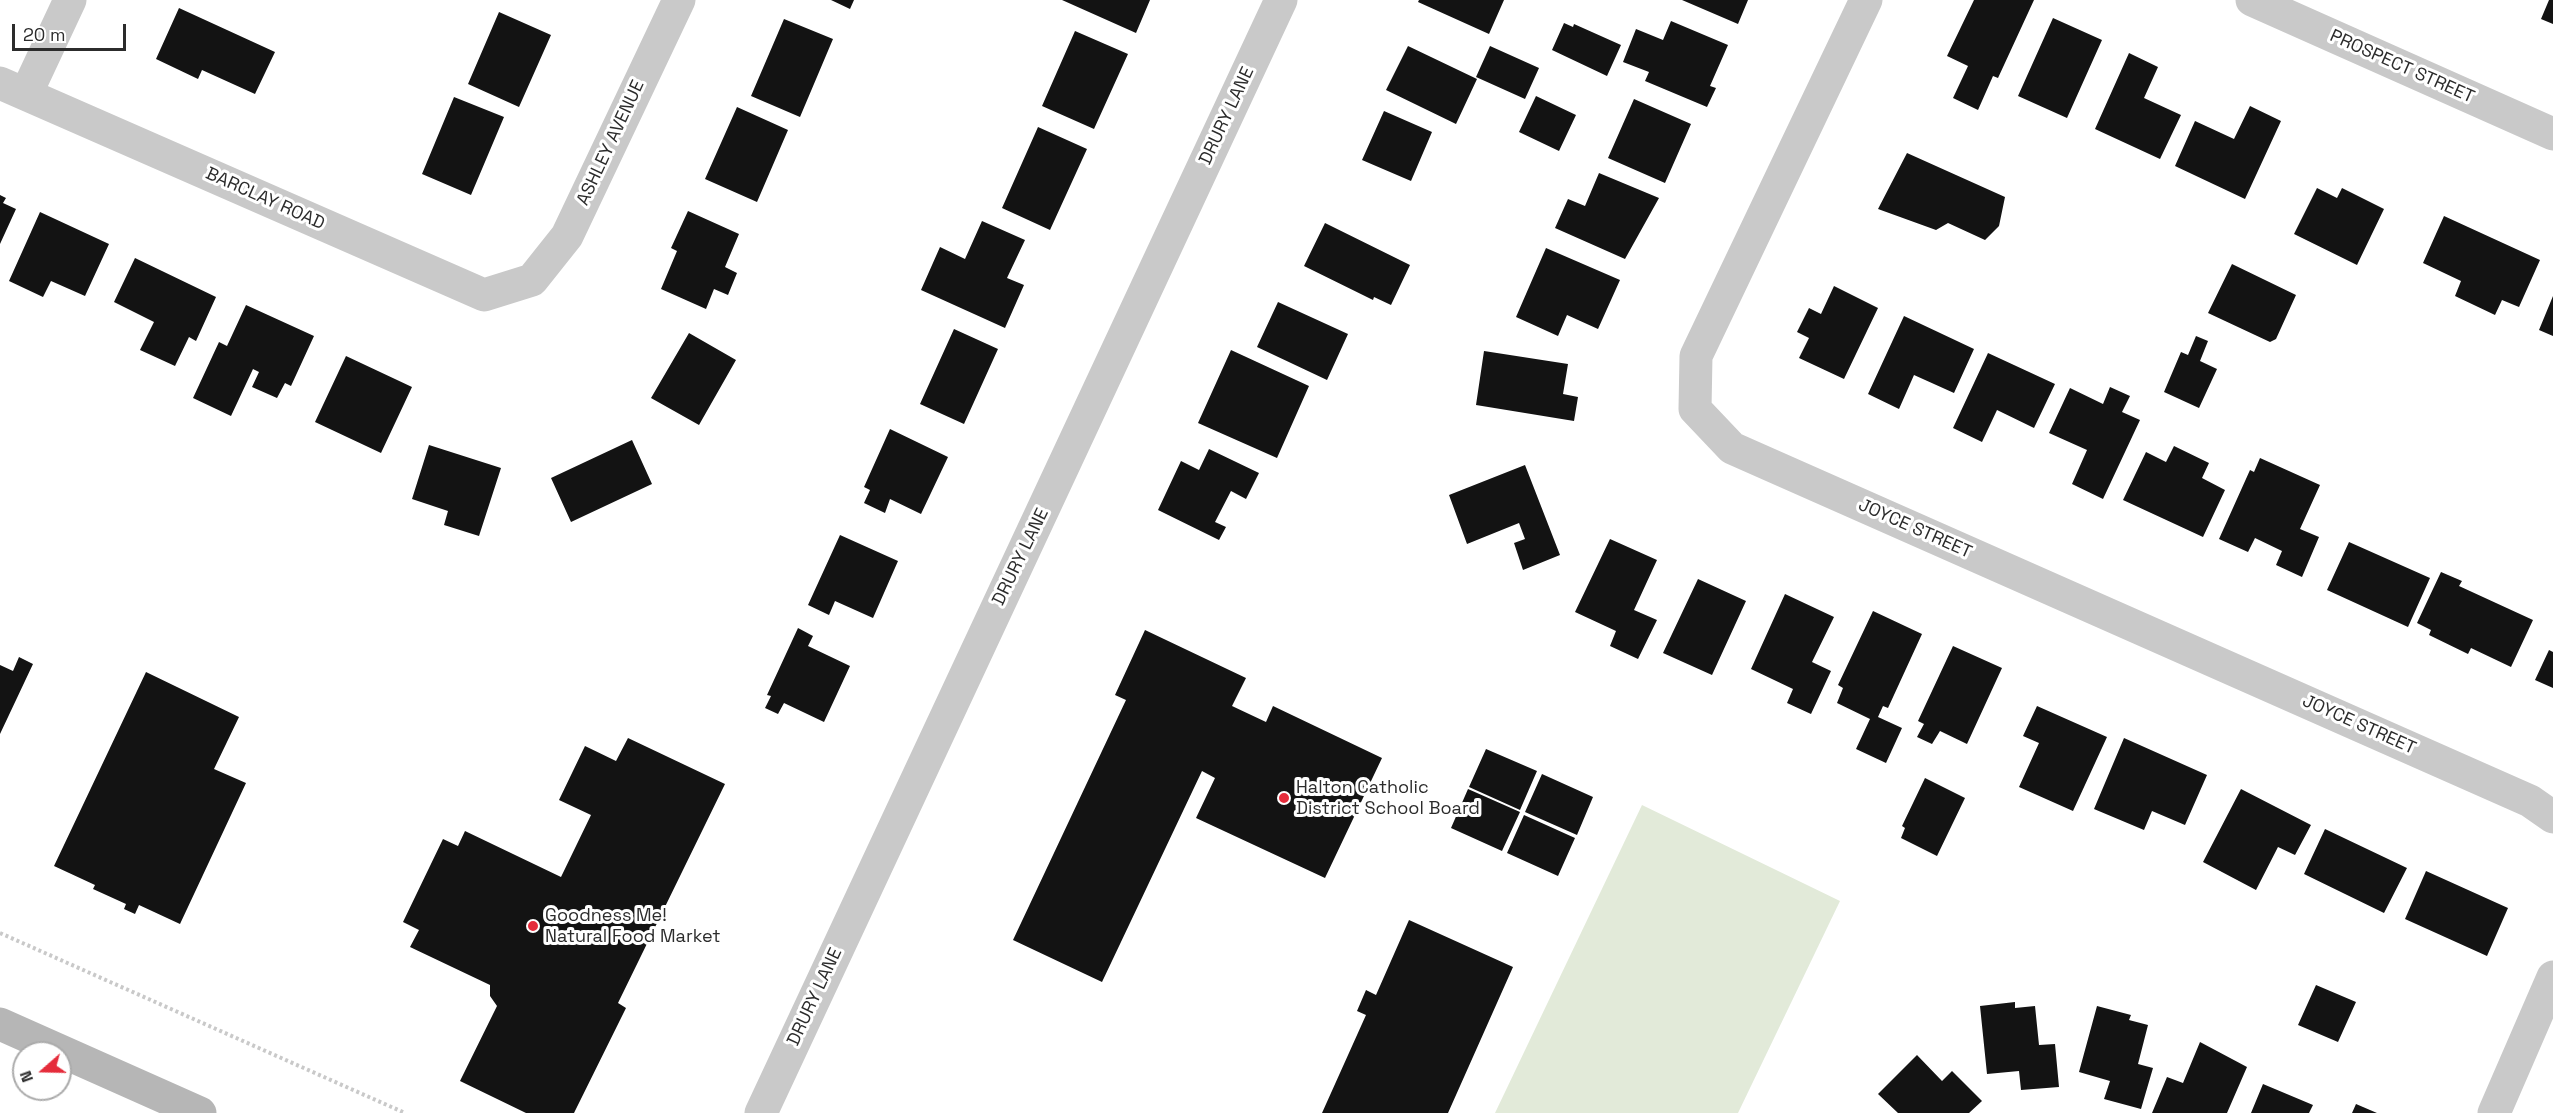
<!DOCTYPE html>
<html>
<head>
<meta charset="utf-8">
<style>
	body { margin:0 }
	#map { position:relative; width:2553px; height:1113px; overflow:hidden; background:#fff; font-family:"Space Grotesk",sans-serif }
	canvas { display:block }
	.north { position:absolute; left:12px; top:1041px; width:60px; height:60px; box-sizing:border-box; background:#fff; border:2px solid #ababab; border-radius:50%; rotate:250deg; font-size:16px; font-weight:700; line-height:24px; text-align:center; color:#2c2c2c }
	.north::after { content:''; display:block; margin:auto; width:21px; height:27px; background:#e52c3b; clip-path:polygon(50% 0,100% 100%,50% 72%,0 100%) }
	.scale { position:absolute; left:12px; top:24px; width:114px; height:27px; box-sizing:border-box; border:3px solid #2c2c2c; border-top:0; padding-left:8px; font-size:18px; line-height:21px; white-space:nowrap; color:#2c2c2c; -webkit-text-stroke:4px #fff; paint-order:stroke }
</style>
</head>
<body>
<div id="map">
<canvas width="2553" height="1113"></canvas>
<div class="north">N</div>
<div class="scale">20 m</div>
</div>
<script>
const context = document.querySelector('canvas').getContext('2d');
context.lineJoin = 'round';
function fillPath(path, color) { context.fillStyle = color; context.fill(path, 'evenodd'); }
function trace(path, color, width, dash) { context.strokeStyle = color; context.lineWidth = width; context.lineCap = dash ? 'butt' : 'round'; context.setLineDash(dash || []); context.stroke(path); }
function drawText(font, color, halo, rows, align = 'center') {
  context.font = font + ' "Space Grotesk",sans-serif'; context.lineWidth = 6; context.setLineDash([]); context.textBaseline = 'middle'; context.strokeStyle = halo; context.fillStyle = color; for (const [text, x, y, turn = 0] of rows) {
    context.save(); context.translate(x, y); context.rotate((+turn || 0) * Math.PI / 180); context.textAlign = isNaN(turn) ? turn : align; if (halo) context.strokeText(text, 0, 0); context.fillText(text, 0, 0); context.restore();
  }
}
const green = new Path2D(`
	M 1642,805 L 1840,901 L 1738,1113 L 1495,1113 Z`);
const building = new Path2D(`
	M 831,0 L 854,0 L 850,9 Z
	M 1062,0 L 1150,0 L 1136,33 Z
	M 1419,0 L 1504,0 L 1489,34 L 1418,2 Z
	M 1682,0 L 1748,0 L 1738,24 Z
	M 1974,0 L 2034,0 L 1998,78 L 1993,76 L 1978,110 L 1953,98 L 1968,66 L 1947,56 Z
	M 2549,0 L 2553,0 L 2553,24 L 2541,19 Z
	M 179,8 L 275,52 L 255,94 L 202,70 L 198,79 L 156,59 Z
	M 499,12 L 551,35 L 519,107 L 468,84 Z
	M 2053,18 L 2102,40 L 2067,118 L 2018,96 Z
	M 784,19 L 833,39 L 800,117 L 751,96 Z
	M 1671,21 L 1728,45 L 1710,86 L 1716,88 L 1707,107 L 1645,81 L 1649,72 L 1623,62 L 1636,29 L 1663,40 Z
	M 1564,23 L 1573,27 L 1574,24 L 1621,45 L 1607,76 L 1552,50 Z
	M 1075,31 L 1128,54 L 1094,129 L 1042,106 Z
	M 1408,46 L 1477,79 L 1456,124 L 1386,90 Z
	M 1490,46 L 1539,68 L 1525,99 L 1476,77 Z
	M 2129,53 L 2158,67 L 2144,98 L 2181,115 L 2160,159 L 2095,129 Z
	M 1536,96 L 1576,115 L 1559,151 L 1519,132 Z
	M 454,97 L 504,117 L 471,195 L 422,174 Z
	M 1634,99 L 1691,124 L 1665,183 L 1608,158 Z
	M 2250,106 L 2281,121 L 2245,199 L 2175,166 L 2195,121 L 2234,139 Z
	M 737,107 L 788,130 L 757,202 L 705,179 Z
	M 1384,111 L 1432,132 L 1411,181 L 1362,160 Z
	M 1038,127 L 1087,149 L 1050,230 L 1002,208 Z
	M 1907,153 L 2005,197 L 1999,226 L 1985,240 L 1948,223 L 1936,230 L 1878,209 Z
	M 1599,173 L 1659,198 L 1625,259 L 1555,228 L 1568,199 L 1585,206 Z
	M 2317,188 L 2337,198 L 2342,188 L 2384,209 L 2357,265 L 2294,234 Z
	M 0,195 L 6,198 L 3,203 L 16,209 L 0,244 Z
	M 688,211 L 739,234 L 725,267 L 737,273 L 728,295 L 714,289 L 706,309 L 661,289 L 677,251 L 671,248 Z
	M 40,212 L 109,244 L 85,296 L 51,281 L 43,297 L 9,281 Z
	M 2444,216 L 2540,260 L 2519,307 L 2502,300 L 2495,315 L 2455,296 L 2461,281 L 2423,263 Z
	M 982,221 L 1025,240 L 1007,278 L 1024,285 L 1005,328 L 921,290 L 940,247 L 965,259 Z
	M 1325,223 L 1410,265 L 1391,305 L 1374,297 L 1373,300 L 1304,266 Z
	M 1546,248 L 1620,280 L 1598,329 L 1567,315 L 1558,336 L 1516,317 Z
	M 135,258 L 216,297 L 196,341 L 189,337 L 175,366 L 140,350 L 154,322 L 114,302 Z
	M 2232,264 L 2296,295 L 2276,339 L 2270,342 L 2208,313 Z
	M 1834,286 L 1878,308 L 1844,379 L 1799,358 L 1809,338 L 1797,332 L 1809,308 L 1821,314 Z
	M 2553,296 L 2553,336 L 2539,330 Z
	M 1278,302 L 1348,334 L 1327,380 L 1257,347 Z
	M 246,305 L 314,336 L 291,386 L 285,383 L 277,398 L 252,387 L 259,372 L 253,369 L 231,416 L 193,398 L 219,342 L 227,346 Z
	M 1904,316 L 1974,349 L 1954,393 L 1914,375 L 1899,409 L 1868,394 Z
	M 954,329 L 998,349 L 964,424 L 920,404 Z
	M 689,333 L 736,360 L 699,425 L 651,398 Z
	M 2196,336 L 2208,341 L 2200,361 L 2217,369 L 2199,408 L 2164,392 L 2181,352 L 2188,355 Z
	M 1231,350 L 1309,386 L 1277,458 L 1198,423 Z
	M 1484,351 L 1568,364 L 1563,394 L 1578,397 L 1574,421 L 1476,405 Z
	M 1988,353 L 2055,384 L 2034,428 L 1997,410 L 1982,442 L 1953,428 Z
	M 346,356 L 412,387 L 381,453 L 315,422 Z
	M 2110,387 L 2130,396 L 2122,412 L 2140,420 L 2103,499 L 2072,484 L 2087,450 L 2049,433 L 2070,388 L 2103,404 Z
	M 890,429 L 948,457 L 921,514 L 890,499 L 885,513 L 864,503 L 870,490 L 864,487 Z
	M 632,440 L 652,484 L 571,522 L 551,478 Z
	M 429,445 L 501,468 L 479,536 L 444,525 L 448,511 L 412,499 Z
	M 2174,446 L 2209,463 L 2202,478 L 2225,490 L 2203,537 L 2123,500 L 2146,452 L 2166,462 Z
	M 1209,449 L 1259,473 L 1246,499 L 1231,491 L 1215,522 L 1226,527 L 1219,540 L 1158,510 L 1181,461 L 1199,470 Z
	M 2260,458 L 2320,485 L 2300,529 L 2319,537 L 2302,577 L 2276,565 L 2282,551 L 2255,538 L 2248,552 L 2219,539 L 2250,470 L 2254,472 Z
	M 1525,465 L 1560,555 L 1523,570 L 1514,543 L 1525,539 L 1519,523 L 1467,544 L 1449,495 Z
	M 840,535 L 898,561 L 873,618 L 835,601 L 829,615 L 808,605 Z
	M 1610,539 L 1657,560 L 1634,610 L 1657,620 L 1638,659 L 1610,646 L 1616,631 L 1575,612 Z
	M 2349,542 L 2430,578 L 2408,627 L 2327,590 Z
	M 2441,572 L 2462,581 L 2459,586 L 2533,620 L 2511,667 L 2471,648 L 2468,654 L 2429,635 L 2431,630 L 2417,623 Z
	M 1698,579 L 1746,601 L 1712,675 L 1663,653 Z
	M 1785,594 L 1834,617 L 1812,662 L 1831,671 L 1811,714 L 1787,703 L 1793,689 L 1751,669 Z
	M 1873,611 L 1922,634 L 1888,708 L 1883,706 L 1878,717 L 1902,728 L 1886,763 L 1856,749 L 1870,719 L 1837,703 L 1843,688 L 1838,685 Z
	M 798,628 L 813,636 L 808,646 L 850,666 L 824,722 L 784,703 L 778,714 L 765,708 L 771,696 L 767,695 Z
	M 1145,630 L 1246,678 L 1232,706 L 1266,722 L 1273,706 L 1382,758 L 1325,878 L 1196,818 L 1215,778 L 1202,771 L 1102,982 L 1013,940 L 1126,700 L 1115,695 Z
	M 1953,646 L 2002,668 L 1967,744 L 1940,731 L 1932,744 L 1917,737 L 1924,724 L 1918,721 Z
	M 2549,650 L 2553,652 L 2553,688 L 2535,680 Z
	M 19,657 L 33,664 L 0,734 L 0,665 L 13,671 Z
	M 146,672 L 239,717 L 214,769 L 246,783 L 180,924 L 139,905 L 135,914 L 124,909 L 126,904 L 93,889 L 95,885 L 54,866 Z
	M 2037,706 L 2107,737 L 2073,811 L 2019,787 L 2039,743 L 2023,736 Z
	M 628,738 L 725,784 L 618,1003 L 626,1008 L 574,1113 L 526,1113 L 460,1081 L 497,1006 L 490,996 L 490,985 L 410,947 L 419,930 L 403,922 L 443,839 L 458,846 L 465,831 L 561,877 L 591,815 L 559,800 L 585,746 L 616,761 Z
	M 2124,738 L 2207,775 L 2185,825 L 2152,811 L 2144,830 L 2094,809 Z
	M 1486,749 L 1537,771 L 1520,810 L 1469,787 Z
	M 1542,774 L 1593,797 L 1577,835 L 1525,812 Z
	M 1925,778 L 1965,798 L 1937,856 L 1901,838 L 1905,828 L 1902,826 Z
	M 1468,789 L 1520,812 L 1502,851 L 1451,828 Z
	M 2241,789 L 2311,825 L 2295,855 L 2278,847 L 2256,890 L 2203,862 Z
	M 1524,815 L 1575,838 L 1558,876 L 1507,853 Z
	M 2325,829 L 2407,868 L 2384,913 L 2304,874 Z
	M 2426,871 L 2508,908 L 2487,956 L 2405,919 Z
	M 1409,920 L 1513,967 L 1448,1113 L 1322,1113 L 1366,1015 L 1357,1011 L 1366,990 L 1376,995 Z
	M 2316,985 L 2356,1002 L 2338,1042 L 2298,1025 Z
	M 2015,1002 L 2015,1008 L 2035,1006 L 2039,1045 L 2055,1044 L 2059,1087 L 2021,1090 L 2019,1071 L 1987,1074 L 1980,1006 Z
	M 2097,1006 L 2131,1015 L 2129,1020 L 2148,1025 L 2138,1064 L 2153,1068 L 2141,1109 L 2104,1099 L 2110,1081 L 2079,1072 Z
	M 2200,1042 L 2247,1067 L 2227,1113 L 2152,1113 L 2167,1077 L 2183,1083 Z
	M 1917,1055 L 1942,1081 L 1952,1071 L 1982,1101 L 1969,1113 L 1898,1113 L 1878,1094 Z
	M 2263,1084 L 2313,1105 L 2309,1113 L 2251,1113 Z
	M 2356,1104 L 2377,1113 L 2352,1113 Z`);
const path = new Path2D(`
	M 0,933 L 405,1113`);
const minor = new Path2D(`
	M 1866,0 L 1696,356 L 1695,409 L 1732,448 L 2530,801 L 2553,817
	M 0,83 L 484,295 L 532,280 L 567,236 L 679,0
	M 26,94 L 70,0
	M 2494,1113 L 2553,977`);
const tertiary = new Path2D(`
	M 2252,0 L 2553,134
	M 761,1113 L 1281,0`);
const secondary = new Path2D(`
	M 0,1024 L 200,1113`);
const markers = [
	[1284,798,6,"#e52c3b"],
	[533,926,6,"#e52c3b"]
];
const streetNames = [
	["PROSPECT STREET",2402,67,24],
	["DRURY LANE",1227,116,-65],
	["ASHLEY AVENUE",611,143,-65],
	["BARCLAY ROAD",265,199,24],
	["JOYCE STREET",1915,529,24],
	["DRURY LANE",1021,557,-64],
	["JOYCE STREET",2359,725,24],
	["DRURY LANE",815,997,-65]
];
const poiNames = [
	["Halton Catholic",1296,788],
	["District School Board",1296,809],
	["Goodness Me!",545,916],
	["Natural Food Market",545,937]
];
fillPath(green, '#e2ead9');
fillPath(building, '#131313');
trace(path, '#c9c9c9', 4, [3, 3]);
trace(minor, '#c9c9c9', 33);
trace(tertiary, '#c9c9c9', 33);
trace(secondary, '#b6b6b6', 33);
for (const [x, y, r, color] of markers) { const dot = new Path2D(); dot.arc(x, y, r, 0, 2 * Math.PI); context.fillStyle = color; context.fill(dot); trace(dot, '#fff', 2); }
drawText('18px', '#2c2c2c', '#fff', streetNames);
drawText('18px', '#2c2c2c', '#fff', poiNames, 'left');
</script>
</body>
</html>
